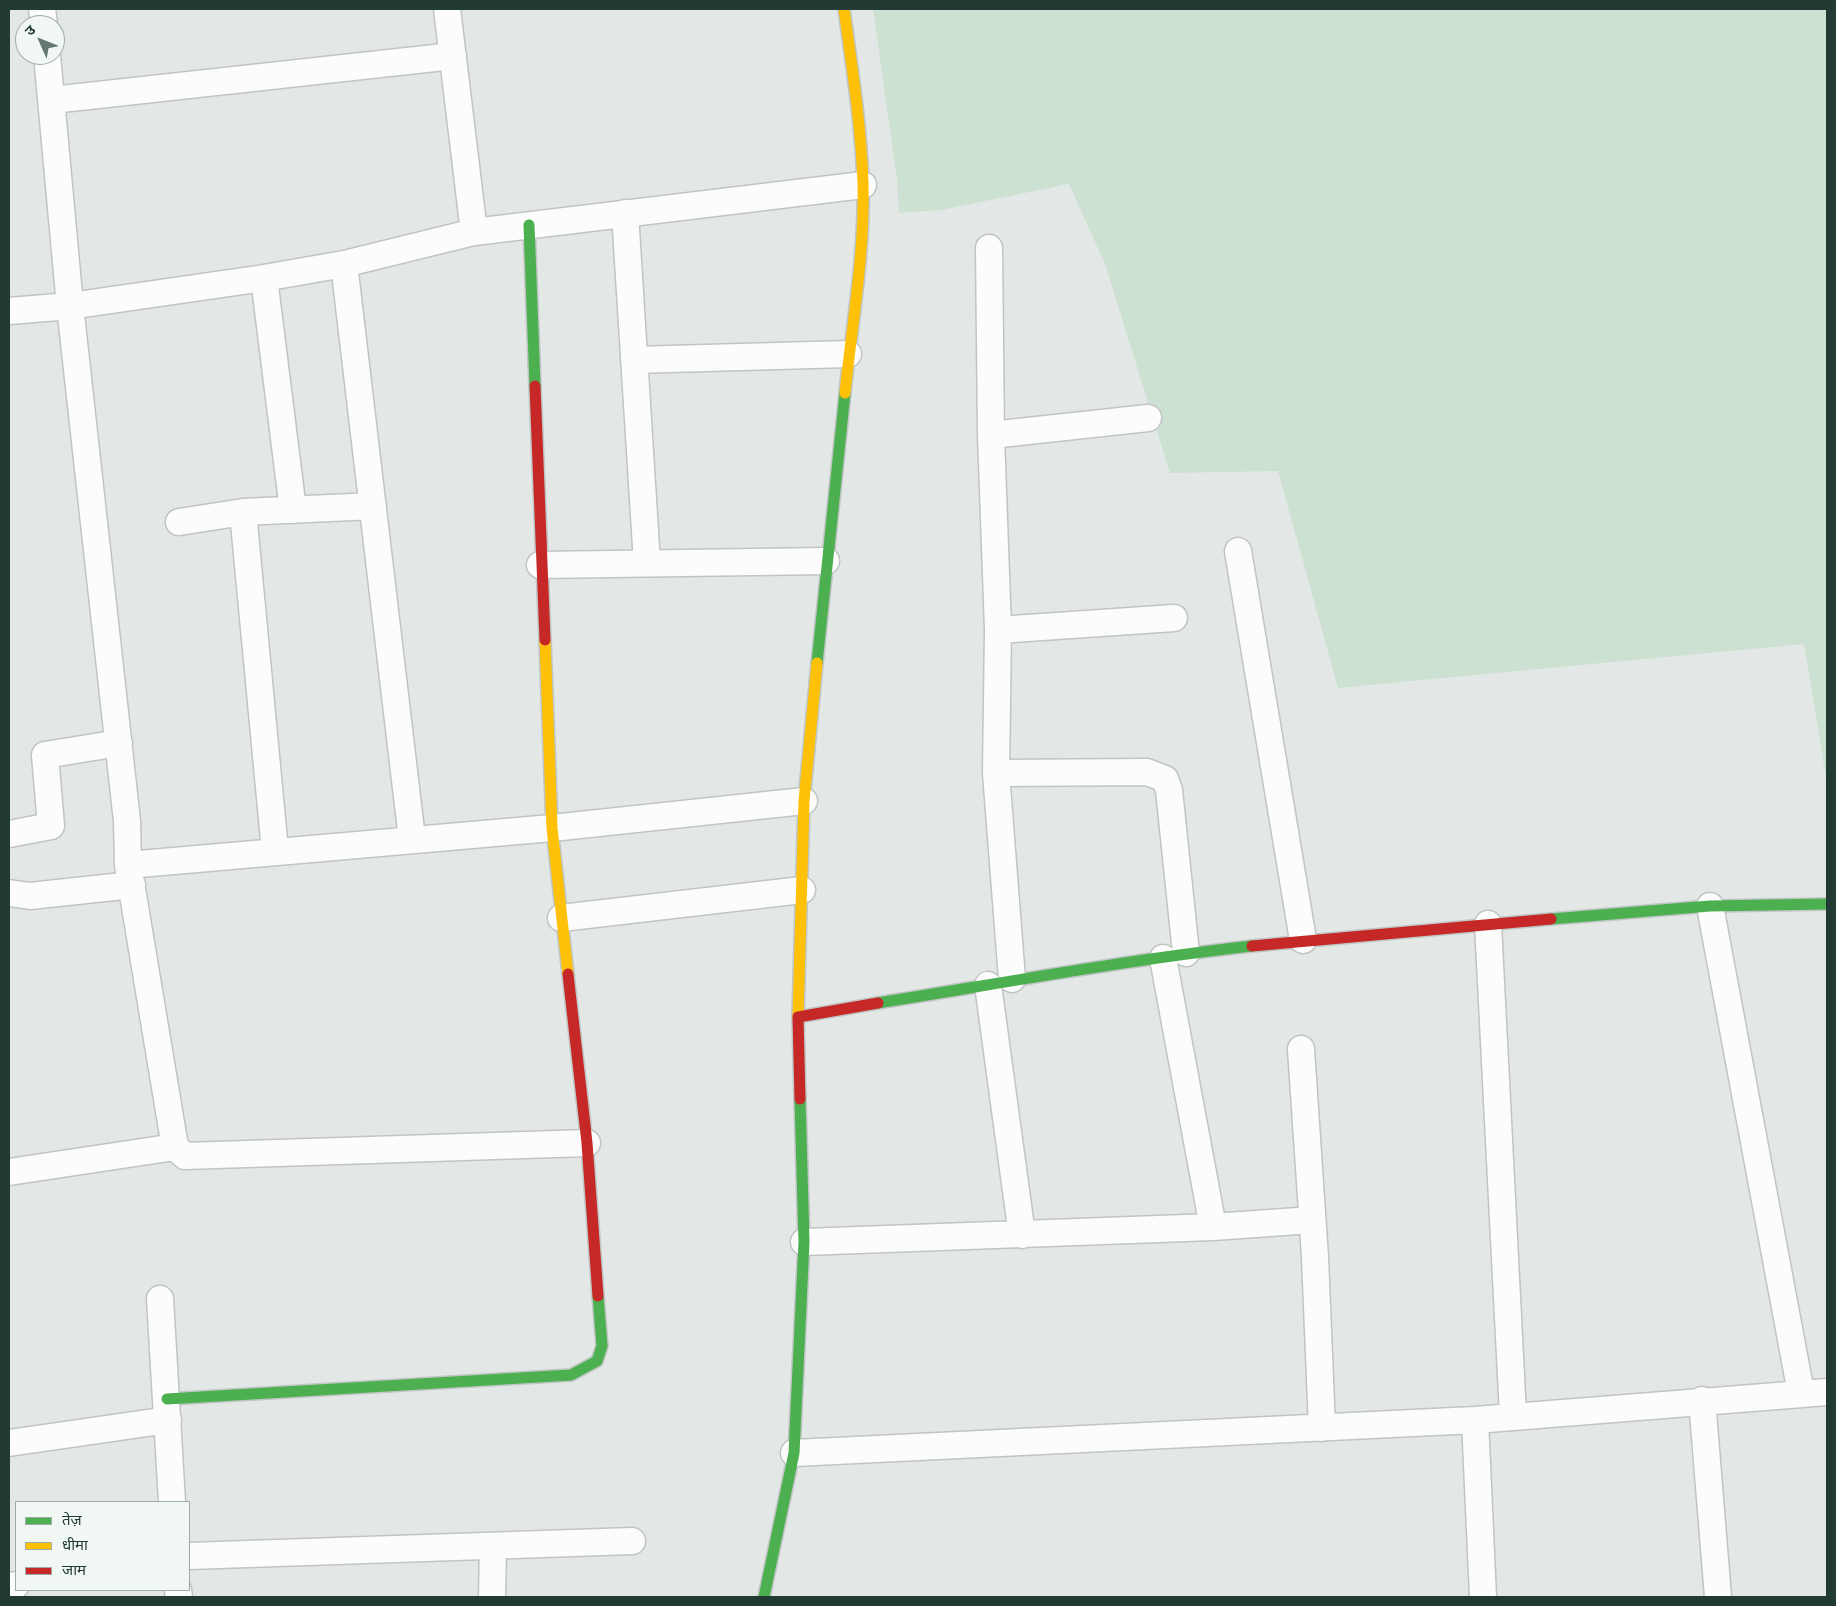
<!DOCTYPE html>
<html>
<head>
<meta charset="utf-8">
<style>
	body { margin:0 }
	#map { position:relative; width:1836px; height:1606px; overflow:hidden; background:#e3e8e6; font-family:"Public Sans","Noto Sans Devanagari",sans-serif }
	canvas { display:block }
	.frame { position:absolute; inset:0; border:10px solid #213b34; pointer-events:none }
	.legend { position:absolute; left:15px; top:1501px; width:175px; height:90px; box-sizing:border-box; background:#f1f8f4; border:1px solid #9eaca7; margin:0; padding:6px 9px; list-style:none; font-size:15px; color:#213b34 }
	.legend li { display:flex; align-items:center; gap:10px; height:25px }
	.legend b { width:25px; border:1px solid #9eaca7 }
	.north { position:absolute; left:15px; top:15px; width:50px; height:50px; box-sizing:border-box; background:#f1f8f4; border:1px solid #9eaca7; border-radius:50%; rotate:314deg; font-size:14px; font-weight:700; line-height:20px; text-align:center; color:#213b34 }
	.north::after { content:''; display:block; margin:auto; width:18px; height:22px; background:#657872; clip-path:polygon(50% 0,100% 100%,50% 72%,0 100%) }
</style>
</head>
<body>
<div id="map">
<canvas width="1836" height="1606"></canvas>
<div class="frame"></div>
<ul class="legend">
<li><b style="height:6px;background:#4caf50"></b>तेज़</li>
<li><b style="height:6px;background:#ffc107"></b>धीमा</li>
<li><b style="height:6px;background:#c62828"></b>जाम</li>
</ul>
<div class="north">उ</div>
</div>
<script>
const context = document.querySelector('canvas').getContext('2d');
context.lineJoin = 'round';
function fillPath(path, color) { context.fillStyle = color; context.fill(path, 'evenodd'); }
function trace(path, color, width, dash) { context.strokeStyle = color; context.lineWidth = width; context.lineCap = dash ? 'butt' : 'round'; context.setLineDash(dash || []); context.stroke(path); }
const green = new Path2D(`
	M 873,9 L 1827,9 L 1827,784 L 1804,644 L 1338,688 L 1278,471 L 1170,473 L 1105,264 L 1069,184 L 941,210 L 899,213 L 897,179 Z`);
const street = new Path2D(`
	M 42,9 L 44,25
	M 447,9 L 474,232
	M 47,55 L 70,306 L 127,821 L 128,865 L 175,1147 L 185,1156 L 587,1143
	M 52,100 L 453,56
	M 625,213 L 647,563
	M 989,248 L 991,435 L 998,630 L 996,773 L 1012,979
	M 344,264 L 412,839
	M 264,278 L 293,510
	M 9,311 L 70,306 L 264,278 L 344,264 L 474,232 L 863,185
	M 634,360 L 848,354
	M 991,435 L 1148,418
	M 243,512 L 275,851
	M 179,522 L 243,512 L 373,506
	M 1238,551 L 1303,940
	M 540,565 L 826,561
	M 998,630 L 1174,618
	M 996,773 L 1147,772 L 1165,779 L 1169,790 L 1186,953
	M 9,834 L 51,826 L 45,755 L 119,743
	M 128,865 L 552,828 L 804,801
	M 9,893 L 30,896 L 132,885
	M 1710,906 L 1801,1393
	M 561,918 L 802,890
	M 1488,924 L 1513,1415
	M 988,985 L 1022,1235
	M 1301,1049 L 1315,1257 L 1322,1428
	M 9,1172 L 175,1147
	M 1213,1227 L 1312,1220
	M 804,1242 L 1213,1227 L 1163,958
	M 160,1299 L 172,1502
	M 1702,1400 L 1718,1597
	M 1475,1420 L 1483,1597
	M 9,1443 L 168,1420
	M 794,1453 L 1475,1420 L 1827,1392
	M 189,1556 L 632,1541
	M 9,1586 L 16,1585
	M 178,1590 L 179,1597
	M 492,1597 L 493,1547`);
const fast = new Path2D(`
	M 529,225 L 535,386
	M 817,663 L 845,393
	M 1551,919 L 1710,906 L 1827,904
	M 878,1003 C 1003,983 1126,960 1252,946
	M 167,1399 L 571,1375 L 597,1361 L 602,1346 L 598,1296
	M 764,1597 L 794,1453 L 804,1242 L 800,1099`);
const slow = new Path2D(`
	M 844,9 C 852,67 861,125 863,183 C 865,253 852,324 845,393
	M 545,640 L 552,828 L 568,974
	M 798,1017 L 804,801 L 817,663`);
const jam = new Path2D(`
	M 535,386 L 545,640
	M 1252,946 L 1551,919
	M 568,974 L 587,1143 L 598,1296
	M 800,1099 L 798,1017 L 878,1003`);
fillPath(green, '#cce1d2');
trace(street, '#c0c5c3', 29);
trace(fast, '#bfc6c3', 14);
trace(slow, '#bfc6c3', 14);
trace(jam, '#bfc6c3', 14);
trace(street, '#fbfcfb', 26);
trace(fast, '#4caf50', 11);
trace(slow, '#ffc107', 11);
trace(jam, '#c62828', 11);
</script>
</body>
</html>
